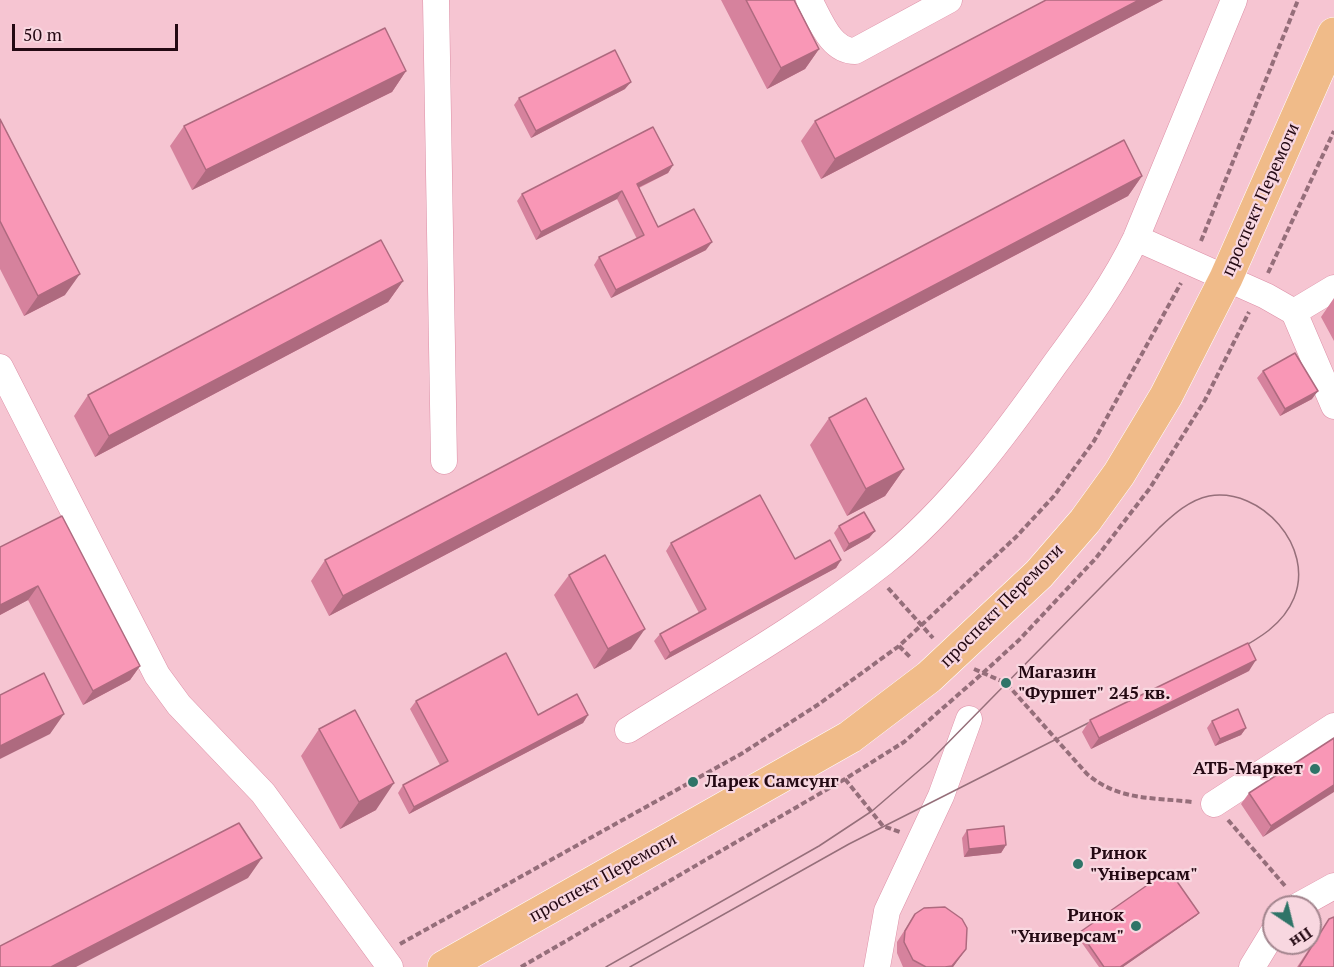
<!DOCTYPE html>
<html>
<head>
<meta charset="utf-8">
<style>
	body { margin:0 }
	#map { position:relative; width:1334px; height:967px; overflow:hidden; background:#f6c5d2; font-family:"PT Serif",serif }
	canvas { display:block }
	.north { position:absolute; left:1262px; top:895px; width:60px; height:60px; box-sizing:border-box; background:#f8d7e0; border:2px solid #a3858e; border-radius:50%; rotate:145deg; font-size:16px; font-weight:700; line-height:24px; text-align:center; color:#240913 }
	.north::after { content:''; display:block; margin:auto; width:21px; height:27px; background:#2f7468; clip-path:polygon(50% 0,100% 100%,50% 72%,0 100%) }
	.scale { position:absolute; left:12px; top:24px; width:166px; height:27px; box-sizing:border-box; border:3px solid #240913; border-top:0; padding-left:8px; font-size:18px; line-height:21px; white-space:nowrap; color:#240913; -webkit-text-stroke:4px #f8d7e0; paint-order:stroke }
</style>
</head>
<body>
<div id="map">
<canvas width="1334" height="967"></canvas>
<div class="north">Пн</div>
<div class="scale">50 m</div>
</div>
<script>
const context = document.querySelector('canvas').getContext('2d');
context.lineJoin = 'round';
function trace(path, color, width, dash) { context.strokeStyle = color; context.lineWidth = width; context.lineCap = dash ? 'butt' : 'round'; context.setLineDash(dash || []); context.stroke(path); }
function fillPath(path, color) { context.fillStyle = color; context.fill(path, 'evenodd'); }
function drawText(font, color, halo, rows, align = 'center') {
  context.font = font + ' "PT Serif",serif'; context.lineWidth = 4.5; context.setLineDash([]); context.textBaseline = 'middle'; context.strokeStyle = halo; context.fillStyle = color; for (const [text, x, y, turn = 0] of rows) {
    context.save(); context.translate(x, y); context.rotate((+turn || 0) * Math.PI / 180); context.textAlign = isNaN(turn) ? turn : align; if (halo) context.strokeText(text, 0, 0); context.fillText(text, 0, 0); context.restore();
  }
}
const path = new Path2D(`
	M 1201,241 L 1298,0
	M 1268,273 L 1334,131
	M 888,588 L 933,638
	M 899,646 L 910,657
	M 974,669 L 1006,683 L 1087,774 C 1119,801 1152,797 1192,802
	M 845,779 L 883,826 L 900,832
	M 1228,820 L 1286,887
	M 400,944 L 741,754 L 819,704 L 899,646 L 1016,537 L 1054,496 L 1094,441 L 1181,283
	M 521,967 L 845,779 L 904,742 L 983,673 L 1019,640 L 1096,558 L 1150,488 L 1205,400 L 1249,312`);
const minor = new Path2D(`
	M 436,0 L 444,461
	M 809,0 C 820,19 830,51 855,51 L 949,0
	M 1136,238 L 1266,296 L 1294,312 L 1334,406
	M 1294,312 L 1334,288
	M 0,367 L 157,675 L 179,705 L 263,793 L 390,967
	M 628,730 C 714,676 803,626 883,563 C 951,508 1005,435 1055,364 C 1085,323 1114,284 1136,238 L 1234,0
	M 1214,804 L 1334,726
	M 1296,907 L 1334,886
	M 877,967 L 887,911 L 941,796 L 969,719
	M 1252,967 L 1274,931`);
const major = new Path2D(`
	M 444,967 L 850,737 L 929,677 L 1039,574 L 1085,521 L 1119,474 L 1166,396 L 1226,278 L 1334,34`);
const tram = new Path2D(`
	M 606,967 L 819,846 L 872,811 L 930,761 L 1159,528 C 1173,515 1189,500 1209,496 C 1261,487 1315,547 1294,598 C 1283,625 1258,639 1234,652
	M 630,967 L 849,844 L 1104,715`);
const wall = new Path2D(`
	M 721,0 L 794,0 L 819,49 L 805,69 L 767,89 Z
	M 1046,0 L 1163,0 L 821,179 L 801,141 L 815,121 Z
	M 406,71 L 392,92 L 192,190 L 170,146 L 184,126 Z
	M 625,89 L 531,138 L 514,105 L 519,98 Z
	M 0,119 L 65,295 L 24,316 L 0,269 Z
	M 673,165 L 668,173 L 639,188 L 658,227 L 706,250 L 611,298 L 594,265 L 599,257 L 637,239 L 617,199 L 536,240 L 517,201 L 522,194 Z
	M 1142,176 L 1128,196 L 329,616 L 311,581 L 325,560 Z
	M 403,281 L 388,302 L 95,457 L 74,416 L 88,395 Z
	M 1334,298 L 1334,341 L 1321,317 Z
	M 1263,371 L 1312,399 L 1280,416 L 1257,378 Z
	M 829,418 L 904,469 L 885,496 L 847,516 L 810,445 Z
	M 839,526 L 875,531 L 869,538 L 844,552 L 834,533 Z
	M 671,543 L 795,559 L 841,560 L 836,568 L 665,660 L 654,641 L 660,634 L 699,613 L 666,551 Z
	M 0,547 L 140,666 L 130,680 L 83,705 L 28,600 L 0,615 Z
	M 569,575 L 631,649 L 594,669 L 554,595 Z
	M 1249,671 L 1091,749 L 1082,732 L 1090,720 Z
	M 416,701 L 538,715 L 588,715 L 583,723 L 409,814 L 398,793 L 403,785 L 440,765 L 410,709 Z
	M 1212,721 L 1246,728 L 1241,735 L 1215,746 L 1207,728 Z
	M 319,729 L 376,810 L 340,829 L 301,756 Z
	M 1334,738 L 1263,837 L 1241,804 L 1249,793 Z
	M 967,830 L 1006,845 L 1001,853 L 964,857 L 962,838 Z
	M 1199,913 L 1196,916 L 1123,967 L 1099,967 L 1077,936 L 1080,932 Z
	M 915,914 L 966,949 L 953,967 L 903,967 L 897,953 L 897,942 Z
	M 1329,919 L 1334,967 L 1297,967 Z`);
const shadedWall = new Path2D(`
	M 1139,0 L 1163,0 L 821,179 L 835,159 Z
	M 819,49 L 805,69 L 767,89 L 781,68 Z
	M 406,71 L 392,92 L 192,190 L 206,170 Z
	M 631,82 L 625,89 L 531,138 L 536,131 Z
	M 673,165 L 668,173 L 631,191 L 637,184 Z
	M 1142,176 L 1128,196 L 329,616 L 343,596 Z
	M 622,191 L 617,199 L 536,240 L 541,232 Z
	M 712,242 L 706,250 L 611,298 L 616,290 Z
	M 80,274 L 65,295 L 24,316 L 38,296 Z
	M 403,281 L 388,302 L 95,457 L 109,436 Z
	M 1318,391 L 1312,399 L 1280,416 L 1285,409 Z
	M 904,469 L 885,496 L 847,516 L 866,489 Z
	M 875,531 L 869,538 L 844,552 L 849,544 Z
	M 841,560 L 836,568 L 665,660 L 670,653 Z
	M 38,586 L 28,600 L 0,615 L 0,605 Z
	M 645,629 L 631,649 L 594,669 L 608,649 Z
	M 1256,660 L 1249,671 L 1091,749 L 1099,738 Z
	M 140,666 L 130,680 L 83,705 L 93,691 Z
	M 64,714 L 50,734 L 0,759 L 0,746 Z
	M 588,715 L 583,723 L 409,814 L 414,807 Z
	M 1246,728 L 1241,735 L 1215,746 L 1220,739 Z
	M 394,783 L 376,810 L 340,829 L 359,802 Z
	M 1334,785 L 1334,792 L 1263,837 L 1271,826 Z
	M 1006,845 L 1001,853 L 964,857 L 969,849 Z
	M 262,858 L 248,878 L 76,967 L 51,967 Z
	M 1199,913 L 1196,916 L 1123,967 L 1120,967 Z
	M 966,949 L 953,967 L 945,967 Z`);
const building = new Path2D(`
	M 746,0 L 794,0 L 819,49 L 781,68 Z
	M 1046,0 L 1139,0 L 835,159 L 815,121 Z
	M 385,28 L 406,71 L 206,170 L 184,126 Z
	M 615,50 L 631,82 L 536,131 L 519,98 Z
	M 0,119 L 80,274 L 38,296 L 0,221 Z
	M 653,127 L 673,165 L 637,184 L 658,227 L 694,209 L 712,242 L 616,290 L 599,257 L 644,235 L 622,191 L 541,232 L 522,194 Z
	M 1124,140 L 1142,176 L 343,596 L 325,560 Z
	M 381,240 L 403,281 L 109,436 L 88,395 Z
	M 1295,353 L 1318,391 L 1285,409 L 1263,371 Z
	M 866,398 L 904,469 L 866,489 L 829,418 Z
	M 760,495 L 795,559 L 830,540 L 841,560 L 670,653 L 660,634 L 706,609 L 671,543 Z
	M 864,512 L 875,531 L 849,544 L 839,526 Z
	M 62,516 L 140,666 L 93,691 L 38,586 L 0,605 L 0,547 Z
	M 605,555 L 645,629 L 608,649 L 569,575 Z
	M 1248,643 L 1256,660 L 1099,738 L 1090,720 Z
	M 506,653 L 538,715 L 577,694 L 588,715 L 414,807 L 403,785 L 448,761 L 416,701 Z
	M 44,673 L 64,714 L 0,746 L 0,695 Z
	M 1238,709 L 1246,728 L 1220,739 L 1212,721 Z
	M 355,710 L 394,783 L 359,802 L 319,729 Z
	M 1334,738 L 1334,785 L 1271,826 L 1249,793 Z
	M 239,823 L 262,858 L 51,967 L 0,967 L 0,946 Z
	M 1004,826 L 1006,845 L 969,849 L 967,830 Z
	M 1169,870 L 1199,913 L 1120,967 L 1104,967 L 1080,932 Z
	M 945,907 L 962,919 L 967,928 L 966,949 L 952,966 L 945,967 L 926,967 L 913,960 L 904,942 L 905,931 L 915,914 L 924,908 Z
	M 1334,917 L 1334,967 L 1299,967 L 1329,919 Z`);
const markers = [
	[1006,683,6,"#2f7468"],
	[1315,769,6,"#2f7468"],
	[693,782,6,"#2f7468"],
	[1078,864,6,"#2f7468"],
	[1136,926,6,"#2f7468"]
];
const streetNames = [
	["проспект Перемоги",1261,200,-66],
	["проспект Перемоги",1002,606,-45],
	["проспект Перемоги",603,878,-29]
];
const poiNames = [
	["Магазин",1018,673],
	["\"Фуршет\" 245 кв.",1018,694],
	["АТБ-Маркет",1303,769,"right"],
	["Ларек Самсунг",705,782],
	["Ринок",1090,854],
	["\"Універсам\"",1090,875],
	["Ринок",1124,916,"right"],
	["\"Универсам\"",1124,937,"right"]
];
trace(minor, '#dc8fa6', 27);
trace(major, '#fff', 34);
trace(path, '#956e7a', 4, [6, 3]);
trace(minor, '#fff', 26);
trace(major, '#f0bb89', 33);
trace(tram, '#966f7a', 1.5);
fillPath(wall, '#d6829d');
fillPath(shadedWall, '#ae6a7f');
fillPath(building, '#f997b6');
trace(building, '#ae6a7f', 1.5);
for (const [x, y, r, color] of markers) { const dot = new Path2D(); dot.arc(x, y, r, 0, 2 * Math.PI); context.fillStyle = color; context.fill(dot); trace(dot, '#f8d7e0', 2); }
drawText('18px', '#240913', '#f8d7e0', streetNames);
drawText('bold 18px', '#240913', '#f8d7e0', poiNames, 'left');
</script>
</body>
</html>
